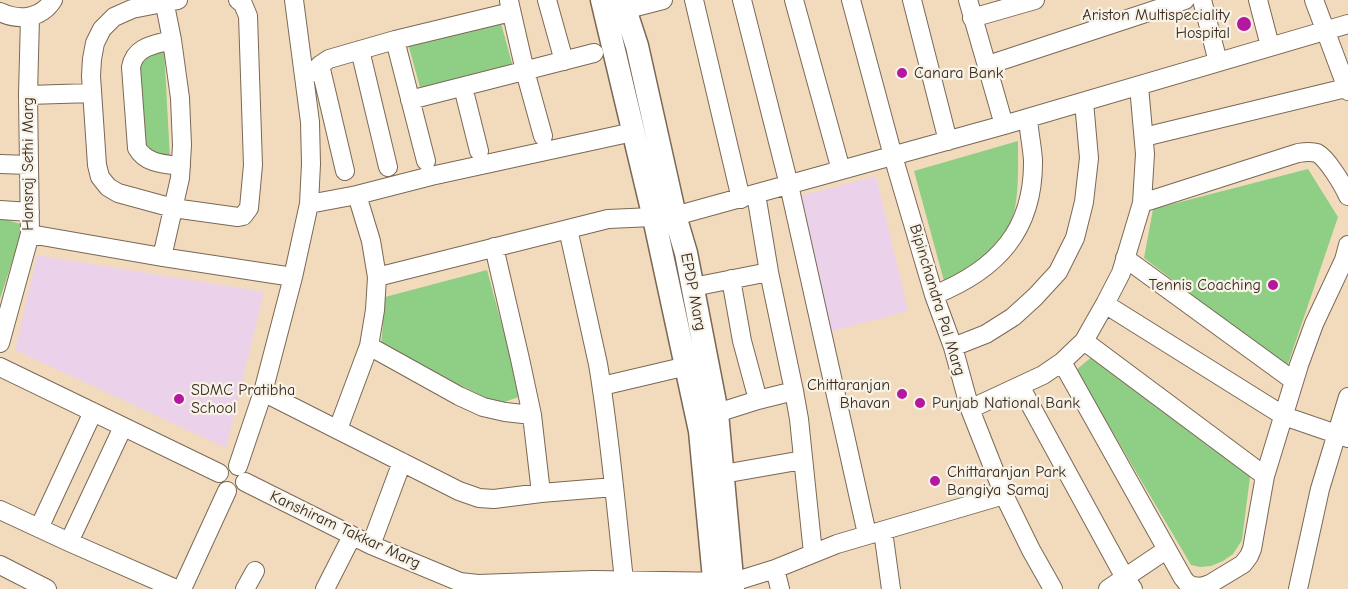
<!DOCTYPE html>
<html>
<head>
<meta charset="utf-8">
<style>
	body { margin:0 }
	canvas { display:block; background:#f2dbbc }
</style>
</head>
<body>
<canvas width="1348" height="589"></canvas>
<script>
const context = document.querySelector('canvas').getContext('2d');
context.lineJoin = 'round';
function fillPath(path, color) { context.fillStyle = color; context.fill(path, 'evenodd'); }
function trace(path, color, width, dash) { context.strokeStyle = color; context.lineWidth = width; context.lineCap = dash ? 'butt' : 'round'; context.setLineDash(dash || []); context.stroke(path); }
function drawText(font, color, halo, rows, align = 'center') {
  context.font = font + ' "Comic Neue",sans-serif'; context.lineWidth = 4.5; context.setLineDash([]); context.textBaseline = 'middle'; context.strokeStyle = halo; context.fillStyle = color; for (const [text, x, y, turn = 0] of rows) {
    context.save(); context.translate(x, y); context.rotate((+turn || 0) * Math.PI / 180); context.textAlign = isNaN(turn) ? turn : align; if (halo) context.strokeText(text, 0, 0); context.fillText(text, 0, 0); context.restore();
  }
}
const built = new Path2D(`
	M 876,176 L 908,311 L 829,332 L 796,197 Z
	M 37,255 L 264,292 L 226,448 L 15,350 Z`);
const green = new Path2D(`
	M 499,16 L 513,67 L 421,91 L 407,40 Z
	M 164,49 L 170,158 L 147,149 L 141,141 L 137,71 L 141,59 Z
	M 1018,141 C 1018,172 1020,206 1007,234 C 1005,238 1001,241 998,245 C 982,261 964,272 944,281 L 914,171 Z
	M 1308,169 L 1338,217 L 1287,367 L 1144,258 L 1153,209 Z
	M 0,218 L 24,225 L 0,299 Z
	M 487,270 L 521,396 L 499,404 L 381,347 L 385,297 Z
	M 1094,355 L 1250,477 L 1242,540 L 1233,554 L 1223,561 L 1211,566 L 1200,567 L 1191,565 L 1076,370 Z`);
const minor = new Path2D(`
	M 178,0 L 132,9 L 114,17 L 102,29 L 95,43 L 92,59 L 91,76 L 97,165 L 100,177 L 108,187 L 118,193 L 173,208 L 238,217 L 243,216 L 249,208 L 253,165 L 248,16 L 243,4 L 238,0
	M 547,0 L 564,61
	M 694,0 L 741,199
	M 742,0 L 789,185 L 867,534
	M 794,0 L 841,170
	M 851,0 L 893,156 L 934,295 L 953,347 L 970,409 L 1004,495 L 1031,550 L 1053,589
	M 912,0 L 948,141
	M 968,0 L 1004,125
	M 1202,0 L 1218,62
	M 1258,0 L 1270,46
	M 1314,0 L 1348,91
	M 509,1 L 525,71 L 543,136
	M 624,10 L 663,0
	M 0,12 C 19,21 41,19 53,0
	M 972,18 L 1035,0
	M 172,40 C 154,45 135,46 131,67 L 137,148 C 146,164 165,164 181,166
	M 360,50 L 388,167
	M 320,65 L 345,171
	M 988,65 L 1185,0
	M 312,73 L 320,65 L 329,59 L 395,40
	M 463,87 L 479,151
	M 28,95 L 92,93
	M 410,100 L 594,53
	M 1144,137 L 1346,88
	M 426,161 L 395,40 L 511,12
	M 0,164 L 29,165
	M 756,194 L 769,272 L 794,391 L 799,419 L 813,553
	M 1142,203 L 1298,153 C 1304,152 1311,151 1317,153 C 1327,158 1343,185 1348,196
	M 309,204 L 357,195 L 431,176 L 633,132
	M 0,210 L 30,212
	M 568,229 L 598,364 C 610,435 616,508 624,580
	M 30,234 L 162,257 L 293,277
	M 494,247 L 520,359 L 532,415 L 541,493
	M 162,257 L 180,178 L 182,145 L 180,98 L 172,40 L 164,0
	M 1125,258 L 1294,381
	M 377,277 L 608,219 L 675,216 L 1004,125 L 1348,24
	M 731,279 L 742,341 L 758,400
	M 693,287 L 769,272
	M 934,295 C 997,270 1034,230 1033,160 C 1032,146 1029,132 1028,119
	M 1105,304 L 1284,416 L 1348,438
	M 1084,341 L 1265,476
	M 0,343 L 30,234 L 28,95 L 30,17
	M 369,346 L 459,396 L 483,407 L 505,412 L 532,415
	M 953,347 L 986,334 L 1013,317 L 1035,297 L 1058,272 L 1075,238 L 1084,202 L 1089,158 L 1084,102
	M 1062,362 L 1183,578 L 1187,583 L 1192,586 L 1201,587 L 1210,584 L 1243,564 L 1249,556 L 1252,549 L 1265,476 L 1299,365 L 1314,324 L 1344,260 L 1348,245
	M 0,367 L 219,473
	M 602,386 L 687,366
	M 1020,386 L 1125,578 L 1133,589
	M 263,392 L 459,491 L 479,498 L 494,499 L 541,493 L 614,487
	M 970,409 L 1043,375 L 1062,362 L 1084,341 L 1105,304 L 1121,273 L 1142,203 L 1145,154 L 1139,86
	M 717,413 L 758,400 L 794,391
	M 338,429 L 369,346 L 375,310 L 377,277 L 371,241 L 357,195
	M 238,466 L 263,392 L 293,277 L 309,204 L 311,164 L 310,122 L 294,0
	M 723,474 L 803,460
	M 245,482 L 371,545 L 460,582 L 478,584 L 592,580 L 733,582 L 775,569 L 837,544 L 1004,495
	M 0,510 L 69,542 L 176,589
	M 39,528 L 93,412
	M 883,531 L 891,589
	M 69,542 L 123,427
	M 371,545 L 402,462
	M 0,565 L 47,589
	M 775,569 L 780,589
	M 182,589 L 227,491
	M 245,589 L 255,571
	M 325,589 L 352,536
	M 1108,589 L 1166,550
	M 1298,589 L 1320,489 L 1348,397`);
const major = new Path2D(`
	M 602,0 L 654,218 L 700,431 L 715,589
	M 622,0 L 637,46 L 675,216 L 686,253 L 717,413 L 733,589`);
const markers = [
	[1244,24,8,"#b5179e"],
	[902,73,6,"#b5179e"],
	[1273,285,6,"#b5179e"],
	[902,394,6,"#b5179e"],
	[179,399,6,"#b5179e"],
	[920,403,6,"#b5179e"],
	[935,481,6,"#b5179e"]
];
const poiNames = [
	["Ariston Multispeciality",1230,15,"right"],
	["Hospital",1230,33,"right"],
	["Canara Bank",914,73],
	["Tennis Coaching",1261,285,"right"],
	["Chittaranjan",890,385,"right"],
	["Bhavan",890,403,"right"],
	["SDMC Pratibha",191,390],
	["School",191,408],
	["Punjab National Bank",932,403],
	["Chittaranjan Park",947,472],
	["Bangiya Samaj",947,490]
];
const streetNames = [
	["Hansraj Sethi Marg",28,164,-90],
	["EPDP Marg",693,292,79],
	["Bipinchandra Pal Marg",937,300,73],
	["Kanshiram Takkar Marg",345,530,25]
];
fillPath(built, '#ecd1ea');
fillPath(green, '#8fce85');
trace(minor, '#7b6855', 20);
trace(major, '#7b6855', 25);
trace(minor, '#fff', 18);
trace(major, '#fff', 22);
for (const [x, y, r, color] of markers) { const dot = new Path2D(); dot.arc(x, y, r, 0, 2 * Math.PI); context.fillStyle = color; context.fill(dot); trace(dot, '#f7f3e8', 2); }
drawText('16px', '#3b2a1e', '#f7f3e8', poiNames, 'left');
drawText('16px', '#3b2a1e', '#f7f3e8', streetNames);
</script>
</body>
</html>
